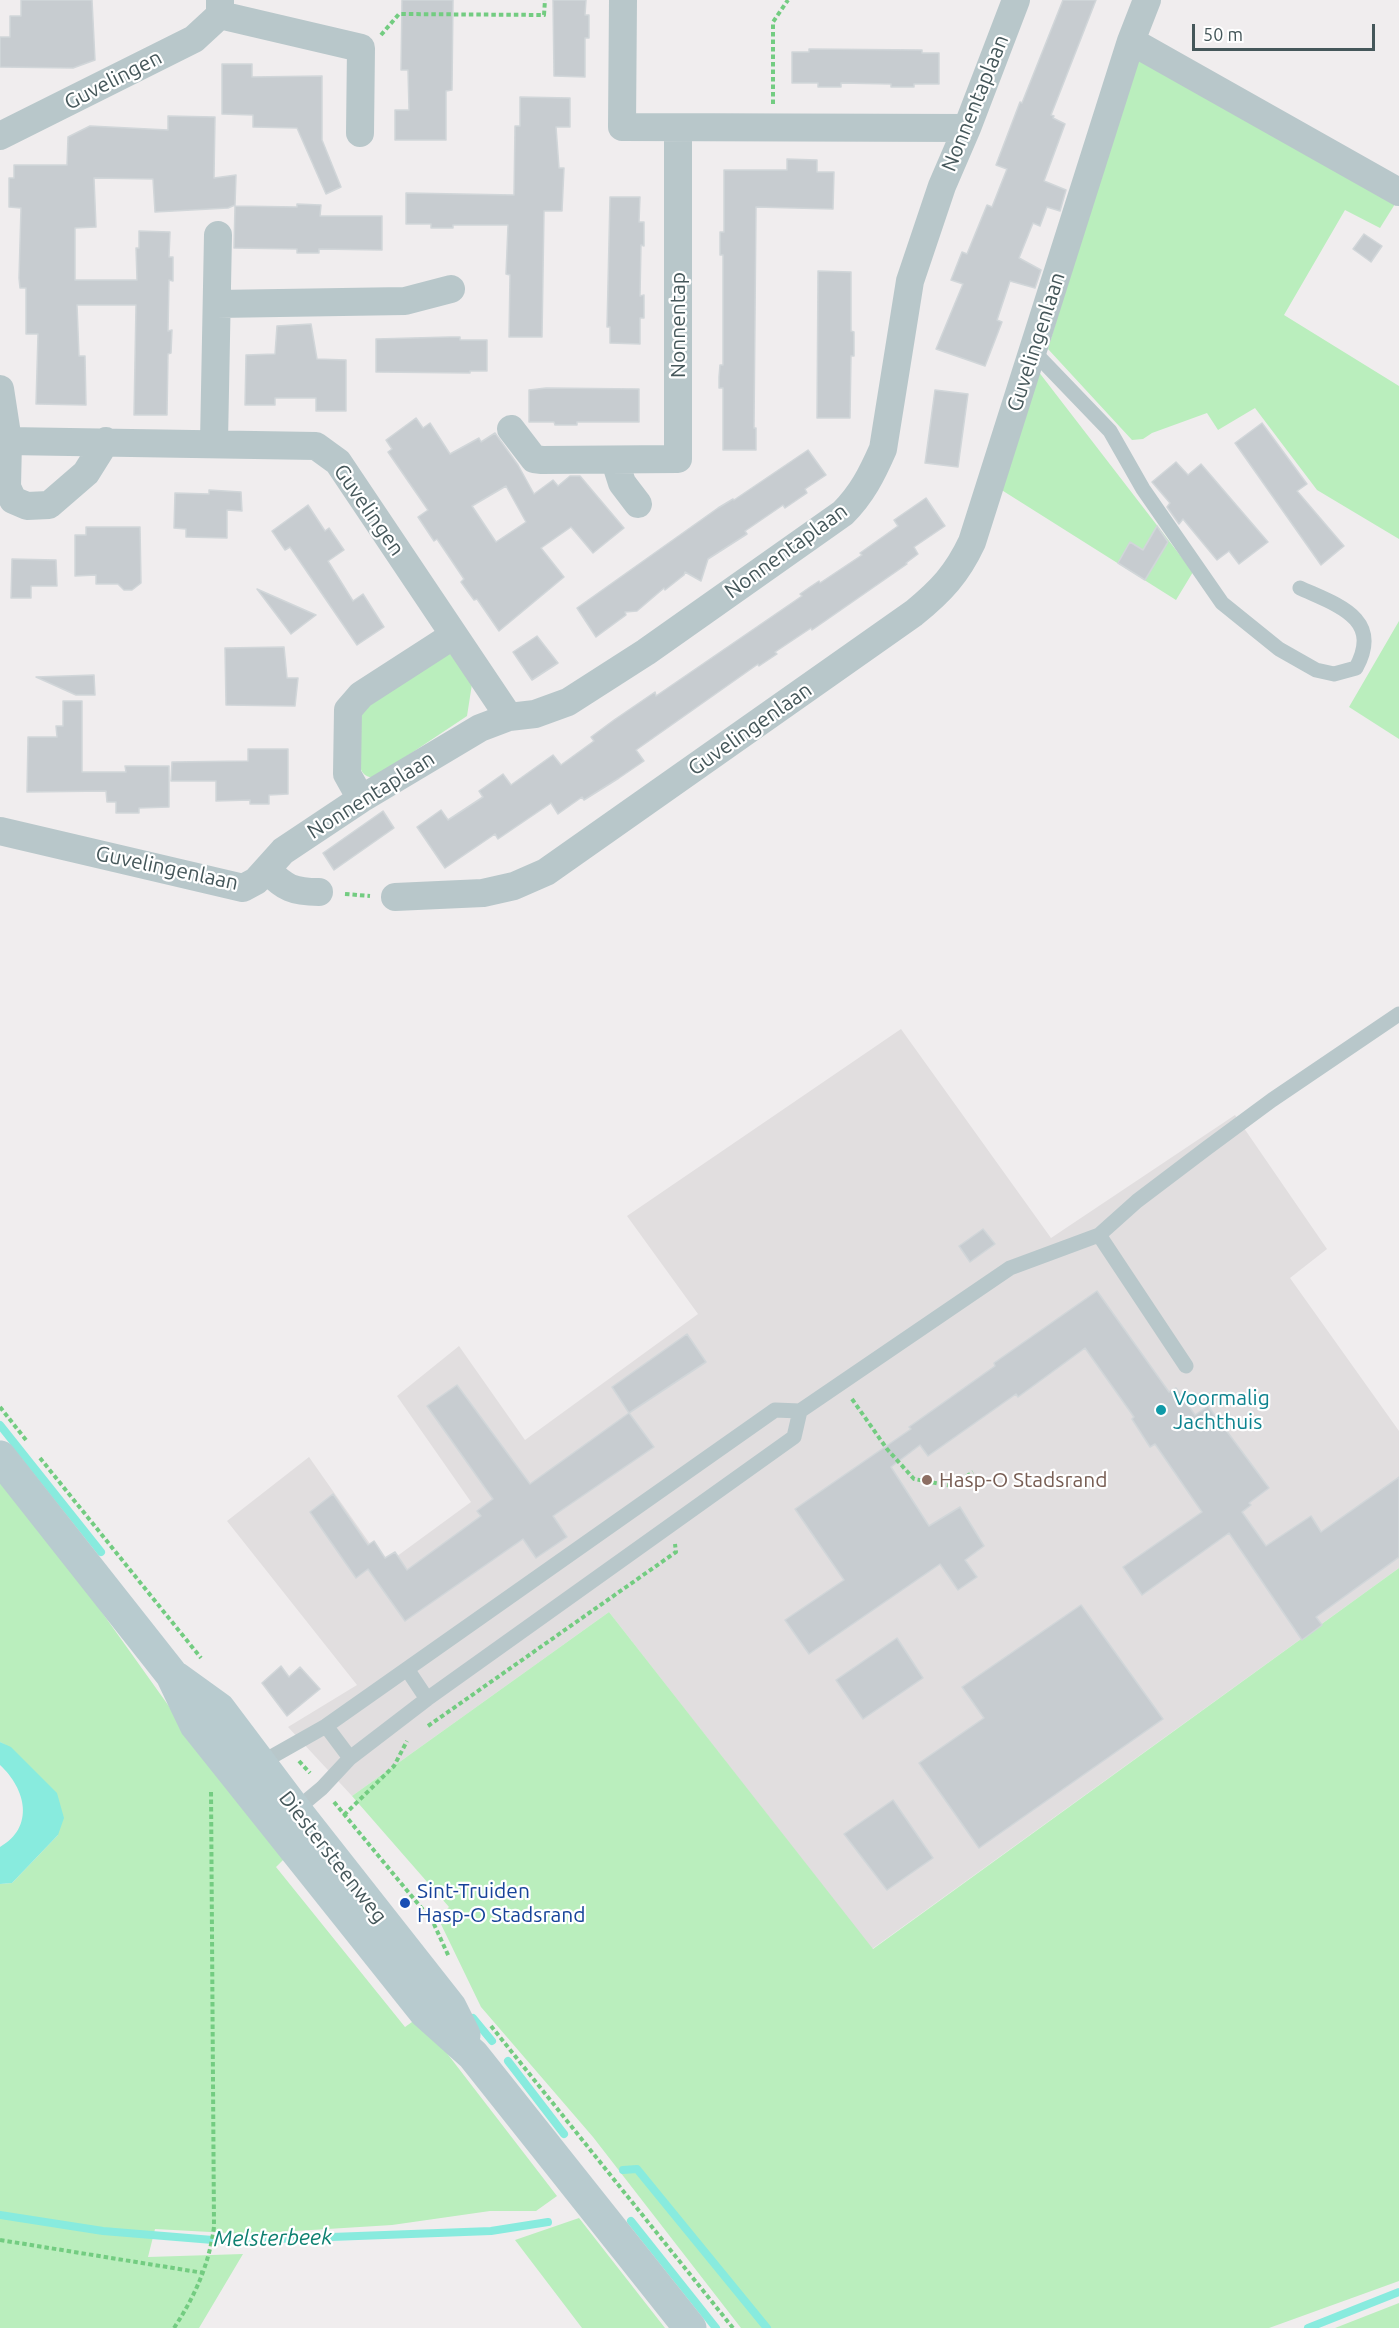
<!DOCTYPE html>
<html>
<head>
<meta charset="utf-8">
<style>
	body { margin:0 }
	#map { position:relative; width:1399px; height:2328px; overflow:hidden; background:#f0edee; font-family:Ubuntu,sans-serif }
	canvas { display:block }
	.scale { position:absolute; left:1192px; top:24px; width:183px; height:27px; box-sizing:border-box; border:3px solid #45575a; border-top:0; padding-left:8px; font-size:18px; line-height:21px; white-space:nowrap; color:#45575a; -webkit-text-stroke:4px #fff; paint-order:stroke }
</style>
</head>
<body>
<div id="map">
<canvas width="1399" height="2328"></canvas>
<div class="scale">50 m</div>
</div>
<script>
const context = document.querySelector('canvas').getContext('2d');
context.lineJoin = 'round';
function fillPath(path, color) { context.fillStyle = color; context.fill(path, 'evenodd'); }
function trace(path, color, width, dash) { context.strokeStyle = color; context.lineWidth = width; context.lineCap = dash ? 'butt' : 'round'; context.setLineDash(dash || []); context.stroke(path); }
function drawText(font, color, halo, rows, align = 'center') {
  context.font = font + ' Ubuntu,sans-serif'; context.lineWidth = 4.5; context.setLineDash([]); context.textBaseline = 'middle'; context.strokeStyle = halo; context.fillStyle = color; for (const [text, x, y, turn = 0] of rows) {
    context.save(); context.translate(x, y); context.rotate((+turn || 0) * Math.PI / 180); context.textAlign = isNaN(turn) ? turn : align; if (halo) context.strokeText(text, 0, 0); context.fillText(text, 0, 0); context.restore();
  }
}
const education = new Path2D(`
	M 901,1029 L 1051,1238 L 1235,1115 L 1327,1249 L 1290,1278 L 1399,1431 L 1399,1568 L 872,1949 L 609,1612 L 352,1796 L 288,1727 L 357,1685 L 227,1521 L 309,1457 L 385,1565 L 471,1502 L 397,1396 L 459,1346 L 525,1440 L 698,1314 L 627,1216 Z`);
const green = new Path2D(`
	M 1142,57 L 1395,204 L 1380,228 L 1345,210 L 1284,315 L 1399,386 L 1399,539 L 1317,490 L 1255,408 L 1218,430 L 1207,413 L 1152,433 L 1143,439 L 1132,440 L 1048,349 L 1133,60 Z
	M 1038,371 L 1193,572 L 1176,600 L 1000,489 Z
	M 1399,621 L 1399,739 L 1349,707 Z
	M 449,652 L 472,684 L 467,716 L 374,778 C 361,776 361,770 358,759 C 355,745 354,726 362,713 C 375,692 426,666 449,652 Z
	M 0,1482 L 96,1604 L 198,1747 L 289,1854 L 276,1867 L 405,2027 L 419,2017 L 557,2196 L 536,2211 L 490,2211 L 392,2225 L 247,2234 L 155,2229 L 148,2257 L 243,2254 L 199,2328 L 0,2328 L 0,1884 L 12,1883 L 58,1835 C 45,1806 31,1756 0,1742 Z
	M 1399,1568 L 1399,2281 L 1269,2328 L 741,2328 L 593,2137 L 481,2007 L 438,1918 L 449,1907 L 352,1796 L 609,1612 L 873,1949 Z
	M 579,2218 L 665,2328 L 582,2328 L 515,2240 Z
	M 1399,2303 L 1399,2328 L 1335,2328 Z`);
const water = new Path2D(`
	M 0,1742 L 11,1747 L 57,1793 L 64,1818 L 58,1835 L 12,1883 L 0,1884 L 0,1847 C 35,1827 26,1789 0,1765 Z`);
const stream = new Path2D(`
	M 0,1425 L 101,1552
	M 473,2018 L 492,2041
	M 508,2061 L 564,2134
	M 623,2170 L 637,2169 L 767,2328
	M 0,2215 L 103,2231 L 225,2241 L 491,2231 L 548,2222
	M 631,2221 L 716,2328
	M 1308,2328 L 1399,2292`);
const building = new Path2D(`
	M 21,0 L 92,0 L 95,60 L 73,68 L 0,67 L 0,37 L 10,37 L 10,16 L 21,16 Z
	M 402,0 L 453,0 L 452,90 L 446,91 L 446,140 L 395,140 L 395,110 L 409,110 L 408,70 L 401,70 Z
	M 553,0 L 586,0 L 585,15 L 589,15 L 589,38 L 585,38 L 585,77 L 554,76 Z
	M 1063,0 L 1096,0 L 1051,115 L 1054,116 L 1053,118 L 1065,124 L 1044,181 L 1066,190 L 1060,211 L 1047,207 L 1040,226 L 1033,223 L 1019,258 L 1041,270 L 1035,288 L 1010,281 L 997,320 L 1002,322 L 985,366 L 936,349 L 963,284 L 951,280 L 962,252 L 967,254 L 987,205 L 992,207 L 1007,169 L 996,165 L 1020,102 L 1022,103 Z
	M 809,49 L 922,50 L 922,53 L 939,53 L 939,84 L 914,84 L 914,87 L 891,87 L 891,84 L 841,83 L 841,87 L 818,87 L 818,83 L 792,83 L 792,52 L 809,52 Z
	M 222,64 L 252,64 L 252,77 L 322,76 L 322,140 L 341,187 L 326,194 L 297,128 L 253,127 L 253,115 L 222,114 Z
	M 520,97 L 570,98 L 570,127 L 556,127 L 559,168 L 564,168 L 562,211 L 544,211 L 542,337 L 509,337 L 510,275 L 506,274 L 508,225 L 453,225 L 453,228 L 431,228 L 431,224 L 406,224 L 406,193 L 514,195 L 515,126 L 520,126 Z
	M 168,116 L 215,117 L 214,178 L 236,175 L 235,205 L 228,208 L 155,212 L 153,179 L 94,178 L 96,227 L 75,228 L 75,280 L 137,280 L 136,248 L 139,248 L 139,231 L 170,232 L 169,257 L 173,257 L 173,281 L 169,280 L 168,331 L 172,330 L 171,353 L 168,354 L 167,415 L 134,415 L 136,305 L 77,305 L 79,356 L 85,356 L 86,405 L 36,404 L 38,334 L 26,334 L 26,288 L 20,288 L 19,278 L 21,208 L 9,207 L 9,178 L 14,178 L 14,165 L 67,165 L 68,137 L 90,126 L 168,130 Z
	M 787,159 L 817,160 L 817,172 L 834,172 L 833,209 L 756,207 L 754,428 L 756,428 L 756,450 L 723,450 L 723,388 L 719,388 L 719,377 L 720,365 L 723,365 L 723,255 L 720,255 L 720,232 L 724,232 L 724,170 L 787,170 Z
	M 610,197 L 640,197 L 639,222 L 644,222 L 644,246 L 641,245 L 640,296 L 644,295 L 644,318 L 640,318 L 640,344 L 610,343 L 610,327 L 607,327 Z
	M 297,204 L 321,205 L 320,216 L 382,216 L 382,250 L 319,249 L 319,253 L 297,253 L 297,249 L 234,248 L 235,206 L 297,207 Z
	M 1364,234 L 1382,246 L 1371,262 L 1353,249 Z
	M 818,271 L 851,272 L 851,331 L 854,332 L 854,356 L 851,356 L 850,418 L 817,418 Z
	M 311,324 L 317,359 L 346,360 L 346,411 L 316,411 L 316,398 L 275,398 L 275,405 L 245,405 L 246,355 L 275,354 L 277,326 Z
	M 450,337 L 460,337 L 460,340 L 487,340 L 487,371 L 470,371 L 470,373 L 376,372 L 376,339 Z
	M 546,388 L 639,389 L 639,422 L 577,422 L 577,425 L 555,425 L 554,422 L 529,422 L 529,390 Z
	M 935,390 L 968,394 L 958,467 L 925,463 Z
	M 416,418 L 423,428 L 430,423 L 450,454 L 479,438 L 481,442 L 495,433 L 518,465 L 534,494 L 553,480 L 558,486 L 570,476 L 580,476 L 624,528 L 593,553 L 571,527 L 541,548 L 564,577 L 499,631 L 477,599 L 474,600 L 461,582 L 464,579 L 437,539 L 434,541 L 418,517 L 428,510 L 388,452 L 392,449 L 386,440 ZM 506,486 L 526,522 L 496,542 L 472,506 Z
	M 1262,423 L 1307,484 L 1297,491 L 1344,546 L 1321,565 L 1235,443 Z
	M 808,450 L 826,475 L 805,489 L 807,493 L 785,508 L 783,505 L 745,531 L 747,534 L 708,559 L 701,581 L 685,572 L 684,575 L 665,590 L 664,588 L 637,611 L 625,612 L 626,615 L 596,637 L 577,608 L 718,508 L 733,499 L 734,500 Z
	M 1176,462 L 1188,475 L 1201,464 L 1268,542 L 1239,564 L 1229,551 L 1217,560 L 1183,519 L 1179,524 L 1167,507 L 1170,503 L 1152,482 Z
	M 209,490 L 241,492 L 242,511 L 227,510 L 227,538 L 186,537 L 186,529 L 174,528 L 175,493 L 209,494 Z
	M 926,498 L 945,526 L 914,547 L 918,554 L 906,563 L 907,564 L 812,630 L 811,628 L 775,652 L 777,654 L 759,666 L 758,664 L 636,750 L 644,761 L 619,778 L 584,800 L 582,797 L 558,814 L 551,803 L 498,839 L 495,834 L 445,868 L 417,827 L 441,810 L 448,820 L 483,797 L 479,791 L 503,774 L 511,785 L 553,755 L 561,765 L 594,741 L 591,737 L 614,720 L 655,692 L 656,696 L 802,596 L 800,594 L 810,587 L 819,581 L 820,583 L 862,555 L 860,553 L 898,526 L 894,520 Z
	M 308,505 L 325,531 L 329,528 L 344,550 L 328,561 L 353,601 L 363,594 L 384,627 L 357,645 L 290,547 L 285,550 L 272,531 Z
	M 1157,526 L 1168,542 L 1145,580 L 1118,563 L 1130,542 L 1143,550 Z
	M 86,527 L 140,527 L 141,583 L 132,590 L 124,590 L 118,584 L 96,584 L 96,575 L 75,576 L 75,535 L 86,535 Z
	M 12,559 L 56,560 L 57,586 L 31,586 L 31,598 L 11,598 Z
	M 257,589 L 316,615 L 291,634 Z
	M 537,636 L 558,663 L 532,680 L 513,652 Z
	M 284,647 L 287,678 L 298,678 L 295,706 L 226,705 L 225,648 Z
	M 94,675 L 95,695 L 76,695 L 36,677 Z
	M 63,701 L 82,701 L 82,772 L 126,772 L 125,766 L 169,766 L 169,807 L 139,808 L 139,813 L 116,813 L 116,802 L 107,802 L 106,791 L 27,792 L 28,737 L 57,737 L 56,726 L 63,726 Z
	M 248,749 L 288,749 L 288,794 L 269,795 L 269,804 L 250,804 L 250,800 L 216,801 L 216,781 L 171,781 L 172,762 L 248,761 Z
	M 383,811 L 394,828 L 334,870 L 323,853 Z
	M 983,1229 L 995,1244 L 970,1262 L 959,1246 Z
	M 1097,1291 L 1169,1392 L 1176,1388 L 1195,1415 L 1208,1406 L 1269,1488 L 1249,1503 L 1251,1505 L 1242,1512 L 1266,1546 L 1311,1516 L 1321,1532 L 1399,1477 L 1399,1557 L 1316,1617 L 1322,1625 L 1302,1640 L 1229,1533 L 1142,1595 L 1123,1567 L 1202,1512 L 1155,1444 L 1150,1447 L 1132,1419 L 1134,1417 L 1085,1348 L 1018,1397 L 1016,1394 L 928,1456 L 920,1445 L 891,1467 L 929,1526 L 960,1507 L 984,1546 L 965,1560 L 977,1577 L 958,1590 L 940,1564 L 809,1654 L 785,1620 L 844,1580 L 795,1509 L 911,1429 L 909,1427 L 995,1366 L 994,1363 Z
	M 687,1334 L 706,1362 L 629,1413 L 612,1387 Z
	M 457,1385 L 530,1484 L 629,1413 L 654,1447 L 553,1516 L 567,1537 L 536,1558 L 523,1539 L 405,1621 L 368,1569 L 356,1578 L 310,1512 L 333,1494 L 368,1545 L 374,1541 L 385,1558 L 395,1552 L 407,1570 L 481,1516 L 477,1511 L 493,1499 L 427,1406 Z
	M 1081,1605 L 1163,1719 L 979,1848 L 919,1763 L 984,1718 L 962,1687 Z
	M 897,1638 L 923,1678 L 863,1719 L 836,1680 Z
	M 281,1666 L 289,1677 L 300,1667 L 320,1689 L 287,1716 L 262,1683 Z
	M 893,1800 L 933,1858 L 887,1890 L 844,1834 Z`);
const path = new Path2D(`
	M 381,35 L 399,14 L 544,15 L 545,0
	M 773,104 L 773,22 L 788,0
	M 345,894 L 370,896
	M 852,1399 L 887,1449 L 914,1479 L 952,1486 L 973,1472
	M 0,1407 L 26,1440
	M 40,1458 L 201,1658
	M 428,1726 L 676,1552 L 675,1544
	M 299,1761 L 310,1773
	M 334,1802 L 433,1922 L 449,1957
	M 344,1815 L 394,1766 L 407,1741
	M 491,2026 L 733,2328
	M 0,2240 L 204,2273
	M 174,2328 C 195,2296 209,2265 214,2227 L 211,1789`);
const service = new Path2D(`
	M 1034,352 L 1110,431 L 1143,489 L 1222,603 L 1279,649 L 1316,670 L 1334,674 L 1356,668 C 1383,618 1337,605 1300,588
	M 1099,1235 L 1186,1366
	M 407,1669 L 427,1699
	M 326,1726 L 350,1758
	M 257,1765 L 326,1726 L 775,1410 L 800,1411
	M 292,1813 L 322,1788 L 350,1758 L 427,1699 L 794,1437 L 800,1411 L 1010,1268 L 1099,1235 L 1137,1201 L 1207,1148 L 1272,1100 L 1399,1014`);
const minor = new Path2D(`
	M 623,0 L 622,127 L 967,128
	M 220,15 L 361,48 L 360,133
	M 1131,41 L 1399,192
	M 0,136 L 194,39 L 220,15 L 220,0
	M 217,304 L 405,301 L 451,289
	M 0,389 L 8,441 L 7,487 L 13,500 L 27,506 L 49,505 L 86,473 L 106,441
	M 511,429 L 534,459 L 542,460 L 678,459 L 678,128
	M 8,441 L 316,446 L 338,462 L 509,717
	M 214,442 L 218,235
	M 615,461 L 622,483 L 638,504
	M 361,799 L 347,774 L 348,710 L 361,695 L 454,635
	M 0,831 L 243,888 L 256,881 L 283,851 L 361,799 L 480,728 L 509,717 L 535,714 L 568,702 L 646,652 L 843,513 C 862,494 872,474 883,449 L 910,281 L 942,186 L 967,128 L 1016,0
	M 267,870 C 285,888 293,892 319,892
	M 395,897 L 483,893 L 514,886 L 546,872 L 914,613 C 941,591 957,574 972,542 L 1131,41 L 1147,0`);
const secondary = new Path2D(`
	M 0,1457 L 172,1675 L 196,1725 L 425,2012 L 473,2055 L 690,2328
	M 176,1678 L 219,1709 L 295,1810 L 450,2007 L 464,2035`);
const markers = [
	[1161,1410,6,"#0f9aa8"],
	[927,1480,6,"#8d6e63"],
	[405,1903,6,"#1a4fb4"]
];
const streetNames = [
	["Guvelingen",113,80,-27],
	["Nonnentaplaan",975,103,-68],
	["Nonnentap",678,325,-90],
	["Guvelingenlaan",1036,342,-72],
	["Guvelingen",369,510,55],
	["Nonnentaplaan",786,551,-36],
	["Guvelingenlaan",750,729,-35],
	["Nonnentaplaan",371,795,-32],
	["Guvelingenlaan",167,868,12],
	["Diestersteenweg",333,1857,52]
];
const cultureNames = [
	["Voormalig",1173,1398],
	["Jachthuis",1173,1422]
];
const educationNames = [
	["Hasp-O Stadsrand",939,1480]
];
const transitNames = [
	["Sint-Truiden",417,1891],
	["Hasp-O Stadsrand",417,1915]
];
const waterNames = [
	["Melsterbeek",273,2238,-1]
];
fillPath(education, '#e1dedf');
fillPath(green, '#baeebd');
fillPath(water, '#88ebde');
trace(stream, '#88ebde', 8);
fillPath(building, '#c7ccd0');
trace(building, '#d1d6d9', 1.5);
trace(path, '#73cc81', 4, [4.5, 3]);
trace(service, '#b8c7ca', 15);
trace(minor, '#b8c7ca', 28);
trace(secondary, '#b8cbcf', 33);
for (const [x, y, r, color] of markers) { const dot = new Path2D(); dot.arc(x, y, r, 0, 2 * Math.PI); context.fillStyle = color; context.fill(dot); trace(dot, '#fff', 2); }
drawText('21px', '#45575a', '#fff', streetNames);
drawText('21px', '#0d838f', '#fff', cultureNames, 'left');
drawText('21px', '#785e54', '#fff', educationNames, 'left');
drawText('21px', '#164399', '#fff', transitNames, 'left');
drawText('italic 22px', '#0e8171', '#fff', waterNames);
</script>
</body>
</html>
